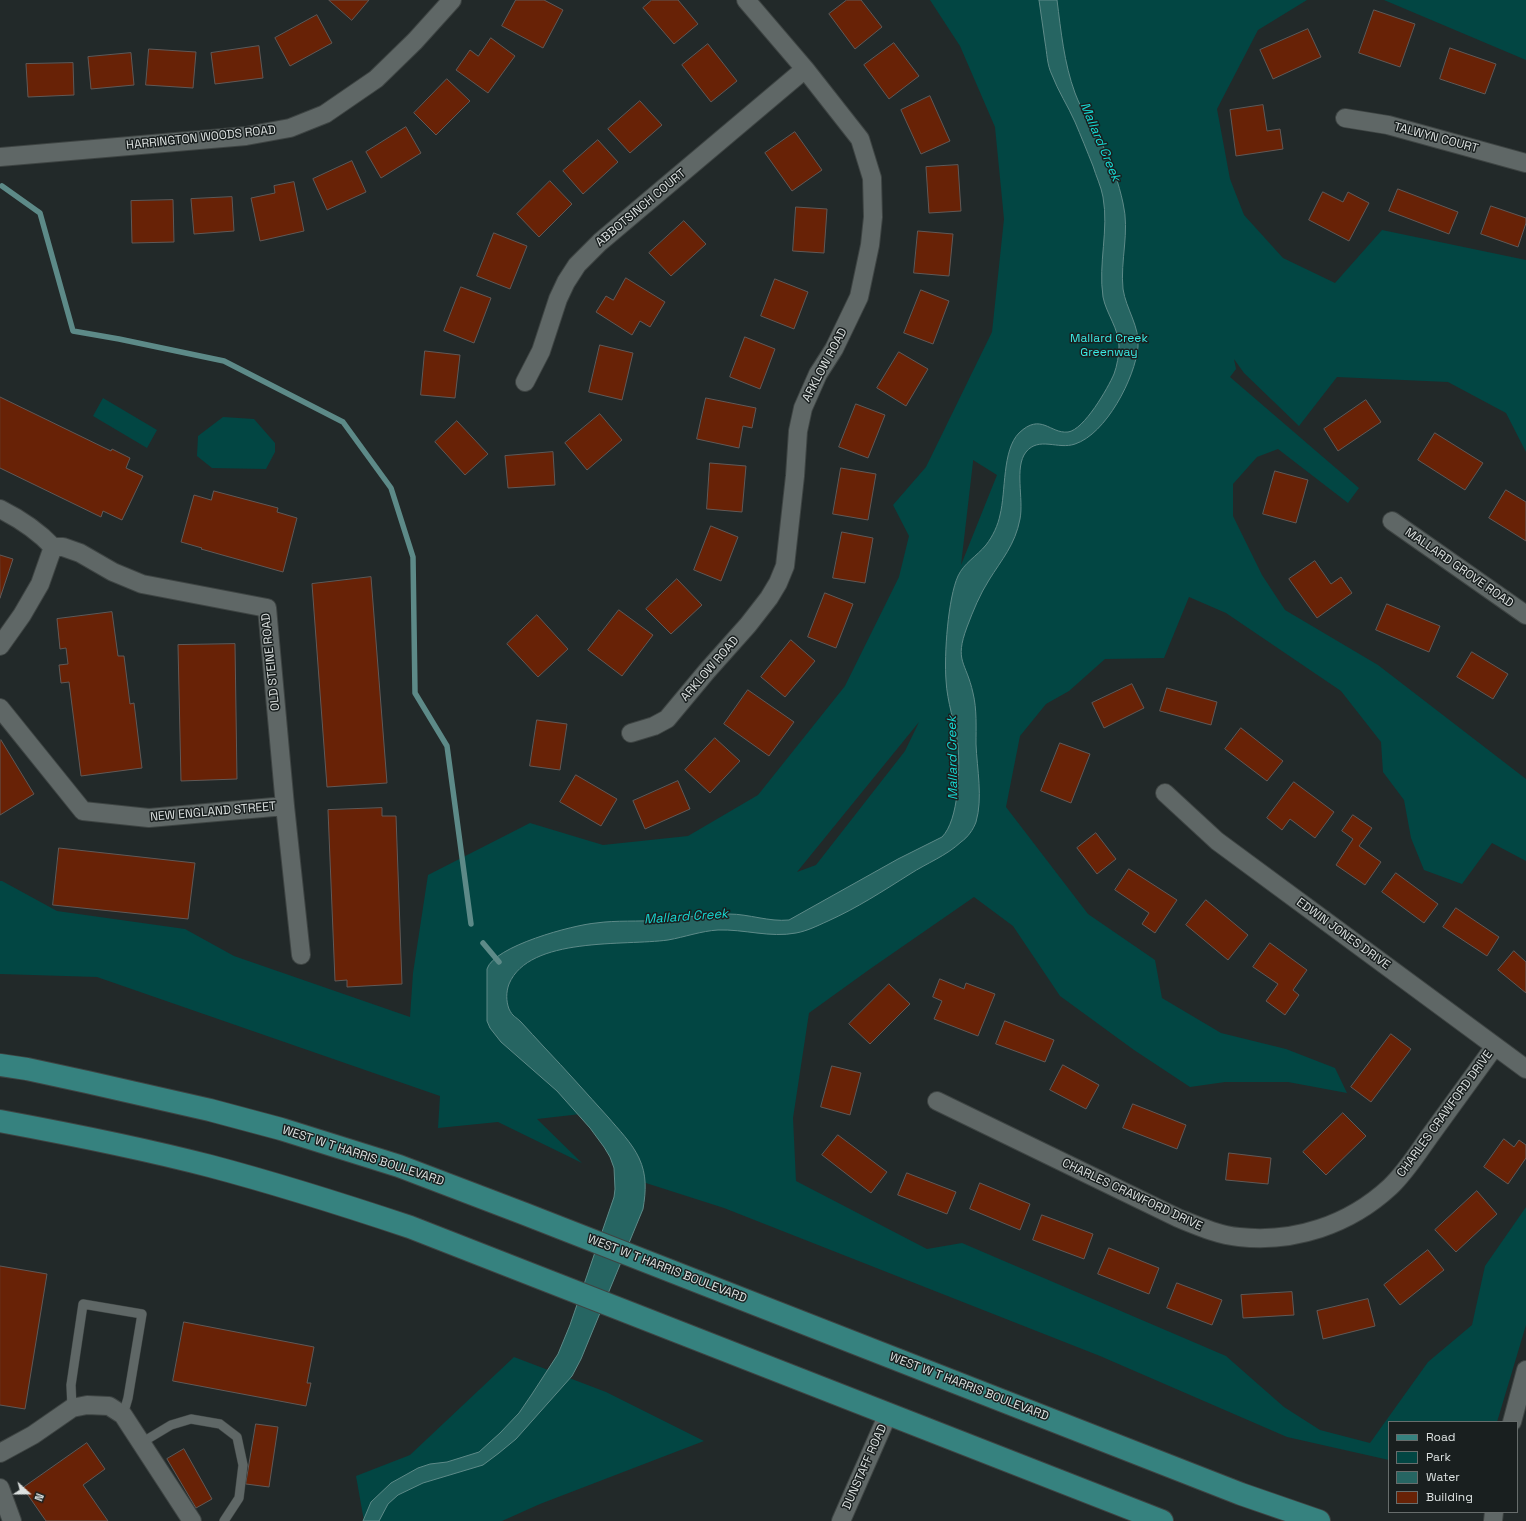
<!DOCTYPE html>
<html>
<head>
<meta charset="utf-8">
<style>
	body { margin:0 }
	#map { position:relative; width:1526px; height:1521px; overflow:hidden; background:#222929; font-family:"Space Grotesk",sans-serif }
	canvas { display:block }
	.legend { position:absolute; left:1388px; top:1421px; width:130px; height:92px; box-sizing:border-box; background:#191f1f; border:1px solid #676d6c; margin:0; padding:5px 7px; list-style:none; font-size:12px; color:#dce1e0 }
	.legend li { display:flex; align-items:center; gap:8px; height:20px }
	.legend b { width:20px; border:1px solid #676d6c }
	.north { position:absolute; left:8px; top:1473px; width:40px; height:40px; -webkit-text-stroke:3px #191f1f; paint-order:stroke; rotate:111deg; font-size:11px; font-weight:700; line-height:16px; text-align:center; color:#dce1e0 }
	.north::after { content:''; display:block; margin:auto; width:14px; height:18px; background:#dce1e0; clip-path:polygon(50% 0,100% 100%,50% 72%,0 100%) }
</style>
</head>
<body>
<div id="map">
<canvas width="1526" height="1521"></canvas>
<ul class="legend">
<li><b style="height:5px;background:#36827f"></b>Road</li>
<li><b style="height:11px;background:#024643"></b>Park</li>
<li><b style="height:11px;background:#266562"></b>Water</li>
<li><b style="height:11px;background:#682206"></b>Building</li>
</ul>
<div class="north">N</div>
</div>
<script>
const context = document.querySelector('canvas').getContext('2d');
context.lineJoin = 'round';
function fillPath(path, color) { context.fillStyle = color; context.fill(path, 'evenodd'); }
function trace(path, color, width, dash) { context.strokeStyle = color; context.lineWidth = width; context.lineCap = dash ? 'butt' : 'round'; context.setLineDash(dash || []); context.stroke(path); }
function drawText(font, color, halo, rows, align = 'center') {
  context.font = font + ' "Space Grotesk",sans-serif'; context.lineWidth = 3; context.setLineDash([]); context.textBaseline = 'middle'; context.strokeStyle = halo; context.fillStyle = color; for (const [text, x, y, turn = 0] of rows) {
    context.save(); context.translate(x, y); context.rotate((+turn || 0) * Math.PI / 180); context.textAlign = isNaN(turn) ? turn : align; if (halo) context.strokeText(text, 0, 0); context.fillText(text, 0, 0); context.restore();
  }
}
const green = new Path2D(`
	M 930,0 L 1307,0 L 1258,30 L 1217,109 L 1230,179 L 1244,215 L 1283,258 L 1335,283 L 1382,230 L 1526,260 L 1526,452 L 1506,413 L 1448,382 L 1337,377 L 1299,426 L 1244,373 L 1234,359 L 1236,369 L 1230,377 L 1359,488 L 1348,503 L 1278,449 L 1257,457 L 1233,484 L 1233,516 L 1262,575 L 1285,610 L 1378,665 L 1526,779 L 1526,861 L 1492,843 L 1462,884 L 1424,870 L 1411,838 L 1404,800 L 1383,772 L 1381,742 L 1341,691 L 1226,613 L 1189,597 L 1164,658 L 1105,659 L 1069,691 L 1046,704 L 1020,736 L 1006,807 L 1088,914 L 1155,960 L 1162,998 L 1221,1033 L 1286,1049 L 1335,1068 L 1347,1093 L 1288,1082 L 1225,1082 L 1190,1087 L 1134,1050 L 1060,996 L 1013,926 L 974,897 L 870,969 L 809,1013 L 793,1118 L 796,1181 L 927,1249 L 962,1243 L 1226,1356 L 1284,1407 L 1320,1430 L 1370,1443 L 1428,1362 L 1472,1325 L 1485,1266 L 1526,1207 L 1526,1325 L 1497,1422 L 1389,1422 L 1389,1460 L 1287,1437 L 1100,1356 L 724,1208 L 624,1176 L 608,1151 L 581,1114 L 537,1119 L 582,1163 L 498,1122 L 438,1128 L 440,1096 L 97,977 L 0,974 L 0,881 L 2,881 L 57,911 L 185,929 L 234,956 L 410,1017 L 413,973 L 428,875 L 530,823 L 603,845 L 688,836 L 758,795 L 845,686 L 899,577 L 909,536 L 893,505 L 926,467 L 992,332 L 1004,219 L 995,127 L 960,46 ZM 973,460 L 997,475 L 961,565 L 973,462 ZM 919,722 L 905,751 L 816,865 L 797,872 Z
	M 1384,0 L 1526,0 L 1526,60 Z
	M 103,398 L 157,430 L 147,448 L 93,416 Z
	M 223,417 L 254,419 L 275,443 L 275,452 L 266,469 L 212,468 L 197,456 L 198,436 Z
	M 514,1357 L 606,1392 L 704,1441 L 540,1504 L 502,1521 L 364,1521 L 356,1476 L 410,1455 Z`);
const water = new Path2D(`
	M 1039,0 L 1057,0 C 1061,31 1064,63 1075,93 C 1082,112 1094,128 1103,146 C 1112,164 1119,184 1123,203 C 1130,232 1120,260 1123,289 C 1126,309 1140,327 1138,347 C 1135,378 1106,434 1075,444 C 1058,450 1039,436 1026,452 C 1014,467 1024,499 1020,519 C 1015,545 1002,559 989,580 C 980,594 973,611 967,627 C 954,662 966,661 973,693 C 977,709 976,728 976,744 C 977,769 983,798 976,822 C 973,830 968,837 961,842 C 946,856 927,863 910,874 C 883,891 857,908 828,921 C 817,926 807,931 796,933 C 770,938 744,929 718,930 C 701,931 685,937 668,940 C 625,946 529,936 509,984 C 506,992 506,1001 509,1009 C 513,1017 515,1016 521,1022 C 529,1030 536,1039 544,1047 C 566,1070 587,1094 608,1117 C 619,1130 632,1143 639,1158 C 647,1175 646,1191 643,1209 L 581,1359 L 572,1376 L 516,1439 L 499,1453 L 483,1465 L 423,1483 L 398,1495 L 388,1504 L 379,1521 L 363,1521 L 371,1502 L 391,1483 L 418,1468 L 430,1464 L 447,1462 L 479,1452 L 500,1433 L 519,1413 L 532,1394 L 558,1354 L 570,1325 L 614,1197 L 615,1189 L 614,1168 L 610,1157 L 604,1147 L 590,1128 L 557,1091 L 501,1042 L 490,1028 L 487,1021 L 487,969 C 494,946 573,925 596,923 C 617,920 638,922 659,920 C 682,919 706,913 729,914 C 749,914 769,922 789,920 L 898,859 L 942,837 C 959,820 960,769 958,745 C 955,723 947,702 946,680 C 944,655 948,598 958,576 C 964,563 977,556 986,545 C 993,536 998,525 1000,515 C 1006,492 1002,450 1019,433 C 1041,412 1050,434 1068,432 C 1084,430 1108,388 1114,374 C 1117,366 1119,355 1119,346 C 1119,329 1106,313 1103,297 C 1098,263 1109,230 1103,197 C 1101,186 1096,176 1093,166 C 1087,151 1081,136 1075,122 C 1068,106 1058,91 1052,75 C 1047,65 1047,53 1045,42 C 1043,28 1041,14 1039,0 Z`);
const stream = new Path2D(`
	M 2,186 L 40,213 L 73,331 L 119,339 L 224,361 L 343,422 L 391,488 L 413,557 L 415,693 L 447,746 L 471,924
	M 483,943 L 499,962`);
const building = new Path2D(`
	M 329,0 L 369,0 L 352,20 Z
	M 516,0 L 544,0 L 563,10 L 543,48 L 502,26 Z
	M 652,0 L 678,0 L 698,24 L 674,44 L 643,8 Z
	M 847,0 L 861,0 L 882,27 L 855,49 L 829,14 Z
	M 1374,10 L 1415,24 L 1400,67 L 1359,53 Z
	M 317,15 L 332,43 L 290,66 L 275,38 Z
	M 1308,29 L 1321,57 L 1273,79 L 1260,50 Z
	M 491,38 L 515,56 L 488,93 L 456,70 L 470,50 L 478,56 Z
	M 894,43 L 919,76 L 889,99 L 864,65 Z
	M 708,44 L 737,81 L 711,102 L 682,65 Z
	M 259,46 L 263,78 L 215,84 L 211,53 Z
	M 1450,48 L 1496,64 L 1485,94 L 1440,79 Z
	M 149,49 L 196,52 L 193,88 L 146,85 Z
	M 131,53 L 134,85 L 91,89 L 88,57 Z
	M 73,63 L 74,95 L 28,97 L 26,64 Z
	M 447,79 L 470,101 L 436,135 L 414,113 Z
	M 930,96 L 950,141 L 921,154 L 901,110 Z
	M 640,101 L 662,125 L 630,153 L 608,129 Z
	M 1263,105 L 1267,131 L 1280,129 L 1283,149 L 1236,156 L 1230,110 Z
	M 406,127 L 421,153 L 381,178 L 366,152 Z
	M 795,132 L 822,170 L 792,191 L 765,153 Z
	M 598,140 L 618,162 L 583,194 L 563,171 Z
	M 352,161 L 366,192 L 327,210 L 313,179 Z
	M 958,165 L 961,211 L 929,213 L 926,167 Z
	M 550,181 L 572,204 L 539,237 L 517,214 Z
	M 294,182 L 304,231 L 260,241 L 251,198 L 275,193 L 274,186 Z
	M 1398,189 L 1458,212 L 1449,234 L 1389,211 Z
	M 1323,192 L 1343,202 L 1348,192 L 1369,203 L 1349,241 L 1309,220 Z
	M 232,197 L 234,231 L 194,234 L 191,199 Z
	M 173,200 L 174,242 L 132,243 L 131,201 Z
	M 1491,206 L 1526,218 L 1526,223 L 1518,247 L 1481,234 Z
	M 796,207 L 827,209 L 824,253 L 793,251 Z
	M 684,221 L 706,244 L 671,276 L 649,253 Z
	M 918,231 L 953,234 L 949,276 L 914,273 Z
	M 494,233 L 527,246 L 510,289 L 477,276 Z
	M 626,278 L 665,302 L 650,327 L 640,321 L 632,335 L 596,312 L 606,296 L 613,300 Z
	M 775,279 L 808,292 L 794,329 L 761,316 Z
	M 461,287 L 491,298 L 474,343 L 444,331 Z
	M 921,290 L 949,301 L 933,344 L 904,333 Z
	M 745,337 L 775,349 L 760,389 L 730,377 Z
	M 600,345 L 633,353 L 622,400 L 589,392 Z
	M 425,351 L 460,355 L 455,398 L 421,395 Z
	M 899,352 L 928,369 L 906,406 L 877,388 Z
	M 0,397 L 111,451 L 112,449 L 130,458 L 126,468 L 143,476 L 122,520 L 103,511 L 101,517 L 0,468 Z
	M 706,398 L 756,408 L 752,428 L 743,426 L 739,448 L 697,439 Z
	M 1366,400 L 1381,422 L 1338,451 L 1324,429 Z
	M 856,404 L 885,415 L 868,458 L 839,447 Z
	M 600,414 L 622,440 L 587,470 L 565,443 Z
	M 457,421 L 488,454 L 465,475 L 435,442 Z
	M 1435,433 L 1483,463 L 1465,490 L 1418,460 Z
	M 553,452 L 555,485 L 508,488 L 505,456 Z
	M 710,463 L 746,466 L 742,512 L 707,509 Z
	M 841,468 L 876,474 L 868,520 L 833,514 Z
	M 1275,471 L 1308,480 L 1296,523 L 1263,514 Z
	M 1506,490 L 1526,502 L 1526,541 L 1489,518 Z
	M 214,491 L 278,508 L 277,512 L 297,518 L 283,572 L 201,549 L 202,548 L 181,542 L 194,495 L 211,500 Z
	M 711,526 L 738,537 L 721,581 L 694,570 Z
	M 842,532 L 873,538 L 865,583 L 833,578 Z
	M 0,555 L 13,559 L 0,598 Z
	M 1315,561 L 1331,584 L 1341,577 L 1352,593 L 1317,618 L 1289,579 Z
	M 371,577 L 387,783 L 327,787 L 312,584 Z
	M 677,579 L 702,605 L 671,634 L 646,609 Z
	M 825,593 L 853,604 L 836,648 L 808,637 Z
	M 1387,604 L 1440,626 L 1429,652 L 1376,630 Z
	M 619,610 L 653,635 L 622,676 L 588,650 Z
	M 112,612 L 118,656 L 124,656 L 130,704 L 134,703 L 142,768 L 81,776 L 69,682 L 61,683 L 59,665 L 68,664 L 66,648 L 60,649 L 57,619 Z
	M 537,615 L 568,649 L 538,677 L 507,644 Z
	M 791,640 L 815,661 L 785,697 L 761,677 Z
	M 235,644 L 237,779 L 181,781 L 178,645 Z
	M 1472,652 L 1508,674 L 1493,699 L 1457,677 Z
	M 1132,684 L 1144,708 L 1104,728 L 1092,703 Z
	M 1167,688 L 1217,702 L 1211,725 L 1160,711 Z
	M 748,690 L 794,722 L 769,756 L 724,724 Z
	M 537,720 L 567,724 L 560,770 L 530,766 Z
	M 1241,728 L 1283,761 L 1267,781 L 1225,749 Z
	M 715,738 L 740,761 L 710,793 L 685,770 Z
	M 1,740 L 34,794 L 0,815 L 0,741 Z
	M 1060,743 L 1090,754 L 1071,803 L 1041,791 Z
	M 576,775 L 617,799 L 601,826 L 560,802 Z
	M 678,781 L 690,809 L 645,829 L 633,801 Z
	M 1294,782 L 1334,812 L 1315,838 L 1290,819 L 1282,830 L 1267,818 Z
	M 382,808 L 382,816 L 396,816 L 402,984 L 347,987 L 347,980 L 335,981 L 328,810 Z
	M 1353,815 L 1372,828 L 1359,846 L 1381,862 L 1365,885 L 1336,865 L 1353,839 L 1342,831 Z
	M 1096,833 L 1116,859 L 1097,874 L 1077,848 Z
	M 59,848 L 195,863 L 188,919 L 53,905 Z
	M 1129,869 L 1177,900 L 1155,933 L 1142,924 L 1149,913 L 1115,890 Z
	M 1396,873 L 1438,904 L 1424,923 L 1382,892 Z
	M 1206,900 L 1248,935 L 1228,960 L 1186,925 Z
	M 1456,908 L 1499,937 L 1487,956 L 1443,927 Z
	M 1270,943 L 1307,970 L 1293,990 L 1299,995 L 1285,1015 L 1266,1001 L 1278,984 L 1253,967 Z
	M 1514,951 L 1526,962 L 1526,993 L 1498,970 Z
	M 940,979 L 964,989 L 966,983 L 995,994 L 978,1036 L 934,1019 L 942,1001 L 933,997 Z
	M 889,984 L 910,1004 L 870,1044 L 849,1024 Z
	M 1005,1021 L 1054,1040 L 1045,1062 L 996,1044 Z
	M 1391,1034 L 1411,1049 L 1371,1102 L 1351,1087 Z
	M 1063,1065 L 1099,1085 L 1086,1109 L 1050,1090 Z
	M 832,1066 L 861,1073 L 850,1115 L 821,1107 Z
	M 1133,1104 L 1186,1125 L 1177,1149 L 1123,1128 Z
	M 1343,1113 L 1366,1136 L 1326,1175 L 1303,1152 Z
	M 838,1135 L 887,1172 L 871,1193 L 822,1155 Z
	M 1504,1139 L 1514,1147 L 1519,1140 L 1526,1145 L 1526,1158 L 1508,1184 L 1484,1167 Z
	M 1229,1153 L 1271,1158 L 1268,1184 L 1226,1180 Z
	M 907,1173 L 956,1192 L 947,1214 L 898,1195 Z
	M 980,1183 L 1030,1204 L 1020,1230 L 970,1209 Z
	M 1477,1191 L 1497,1214 L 1456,1252 L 1435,1230 Z
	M 1042,1215 L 1093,1234 L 1084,1259 L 1033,1240 Z
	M 1109,1248 L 1159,1268 L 1149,1294 L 1098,1274 Z
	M 1428,1250 L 1444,1270 L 1400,1305 L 1384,1285 Z
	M 0,1266 L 47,1274 L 25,1409 L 0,1405 Z
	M 1177,1283 L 1222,1300 L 1212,1325 L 1167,1308 Z
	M 1292,1292 L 1294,1315 L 1243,1318 L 1241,1295 Z
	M 1368,1299 L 1375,1326 L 1323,1339 L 1317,1311 Z
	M 184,1322 L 314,1347 L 307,1383 L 311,1383 L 306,1406 L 173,1381 Z
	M 256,1424 L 278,1427 L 269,1487 L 246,1484 Z
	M 87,1443 L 105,1469 L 83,1485 L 108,1521 L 46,1521 L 23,1488 Z
	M 184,1449 L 212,1499 L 196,1508 L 167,1459 Z`);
const service = new Path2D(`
	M 72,1408 L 71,1385 L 83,1304 L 142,1314 L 128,1398 L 123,1415
	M 141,1443 L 171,1425 L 191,1419 L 220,1424 L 237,1437 L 243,1465 L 239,1498 L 224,1521`);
const minor = new Path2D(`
	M 1345,118 L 1388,125 L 1526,163
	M 0,157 L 246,136 L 290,128 L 325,114 L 376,79 L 415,41 L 452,0
	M 525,382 L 541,351 L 558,299 L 566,282 L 577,265 L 600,242 L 805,69
	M 0,509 C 20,519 37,530 53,547 L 63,547 L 80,553 L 113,572 L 142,584 L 267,608 L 285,806 L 301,955
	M 1392,521 L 1526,615
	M 0,646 L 22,615 L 40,584 L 53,547
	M 0,708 L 83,811 L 149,818 L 285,806
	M 631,733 L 654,726 L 667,719 L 707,671 L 748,625 L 769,598 L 778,583 L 785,566 L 795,476 L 798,431 L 803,408 L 818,374 L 834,349 L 859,297 L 870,245 L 873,217 L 872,178 L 860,139 L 805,69 L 746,0
	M 1165,793 L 1217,841 L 1526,1069
	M 937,1101 L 1178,1218 C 1198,1226 1218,1235 1239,1237 C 1294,1243 1349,1225 1390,1187 C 1405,1173 1417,1154 1429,1137 C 1451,1107 1473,1076 1495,1046
	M 1512,1422 L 1526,1370
	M 0,1453 L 33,1435 L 72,1408 L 87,1405 L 109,1406 L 123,1415 L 192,1521
	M 0,1488 L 12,1521
	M 841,1521 L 888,1414
	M 1493,1521 L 1494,1512`);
const primary = new Path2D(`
	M 0,1065 L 27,1069 L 87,1082 L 210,1110 L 281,1129 L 399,1166 L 525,1214 L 1241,1494 L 1319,1521
	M 0,1121 C 70,1134 141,1148 210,1166 C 278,1184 344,1205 410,1227 L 1162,1521`);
const streetNames = [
	["HARRINGTON WOODS ROAD",201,138,-6],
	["TALWYN COURT",1436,138,15],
	["ABBOTSINCH COURT",641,208,-40],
	["ARKLOW ROAD",825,365,-62],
	["MALLARD GROVE ROAD",1459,568,35],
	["OLD STEINE ROAD",271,662,-96],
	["ARKLOW ROAD",710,669,-49],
	["NEW ENGLAND STREET",213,812,-5],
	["EDWIN JONES DRIVE",1343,934,36],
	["CHARLES CRAWFORD DRIVE",1445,1114,-54],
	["WEST W T HARRIS BOULEVARD",363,1156,18],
	["CHARLES CRAWFORD DRIVE",1132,1195,25],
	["WEST W T HARRIS BOULEVARD",667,1269,21],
	["WEST W T HARRIS BOULEVARD",969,1387,21],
	["DUNSTAFF ROAD",865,1467,-66]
];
const parkNames = [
	["Mallard Creek",1109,339],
	["Greenway",1109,353]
];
const waterNames = [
	["Mallard Creek",1100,142,67],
	["Mallard Creek",953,758,-91],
	["Mallard Creek",686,917,-4]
];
fillPath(green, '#024643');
fillPath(water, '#266562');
trace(water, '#5d8a88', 1);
trace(stream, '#5d8a88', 5.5);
fillPath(building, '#682206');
trace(building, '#605957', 1);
trace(service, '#3e4443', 10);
trace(minor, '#3e4443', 20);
trace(primary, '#3e4443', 24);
trace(service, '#5f6766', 9);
trace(minor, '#5f6766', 18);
trace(primary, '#36827f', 22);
drawText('12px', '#dce1e0', '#191f1f', streetNames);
drawText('12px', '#3aeae4', '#191f1f', parkNames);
drawText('italic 13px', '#15dad4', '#191f1f', waterNames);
</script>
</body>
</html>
